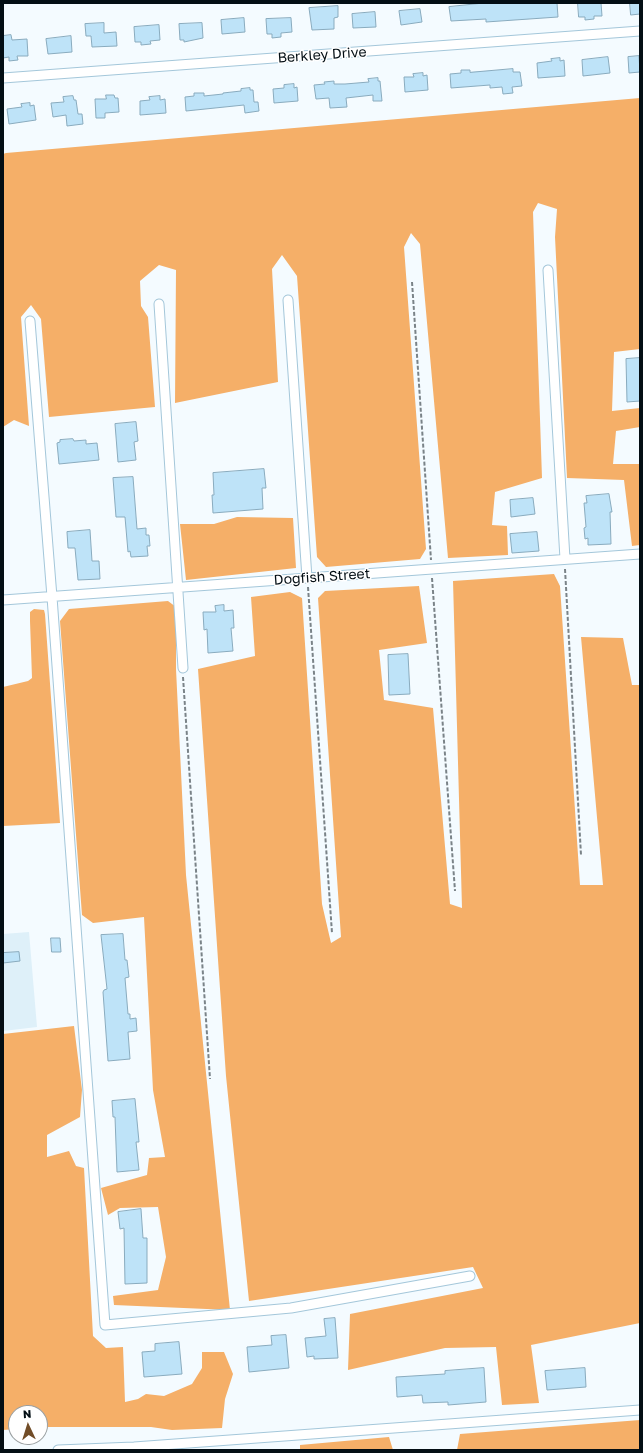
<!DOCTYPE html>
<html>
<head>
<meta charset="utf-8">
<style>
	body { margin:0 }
	#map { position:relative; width:643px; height:1453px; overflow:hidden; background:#f4fbff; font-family:"Golos Text",sans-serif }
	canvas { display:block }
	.frame { position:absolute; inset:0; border:4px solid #030e14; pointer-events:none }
	.north { position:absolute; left:8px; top:1405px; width:40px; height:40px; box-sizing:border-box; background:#fff; border:1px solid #9a9fa1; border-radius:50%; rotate:356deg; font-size:11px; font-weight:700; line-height:16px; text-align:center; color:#030e14 }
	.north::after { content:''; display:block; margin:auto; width:14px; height:18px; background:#724d28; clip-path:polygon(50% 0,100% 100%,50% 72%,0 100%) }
</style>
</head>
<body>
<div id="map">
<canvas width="643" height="1453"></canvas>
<div class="frame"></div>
<div class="north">N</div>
</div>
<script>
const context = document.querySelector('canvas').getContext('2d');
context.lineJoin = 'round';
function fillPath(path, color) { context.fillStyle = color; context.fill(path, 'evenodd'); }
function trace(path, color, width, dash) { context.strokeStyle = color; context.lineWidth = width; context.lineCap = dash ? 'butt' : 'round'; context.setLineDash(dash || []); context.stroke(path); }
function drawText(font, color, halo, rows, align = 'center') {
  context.font = font + ' "Golos Text",sans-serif'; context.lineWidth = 3; context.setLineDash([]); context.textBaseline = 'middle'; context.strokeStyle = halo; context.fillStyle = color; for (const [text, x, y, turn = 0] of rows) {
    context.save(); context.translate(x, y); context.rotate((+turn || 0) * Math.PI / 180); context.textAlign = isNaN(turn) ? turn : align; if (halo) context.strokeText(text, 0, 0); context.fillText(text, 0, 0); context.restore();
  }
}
const built = new Path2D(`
	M 29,932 L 37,1027 L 3,1031 L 3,934 Z`);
const forest = new Path2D(`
	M 640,98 L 640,349 L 614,352 L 612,411 L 640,408 L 640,427 L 616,431 L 613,464 L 640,464 L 640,545 L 632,546 L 624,480 L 567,478 L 555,237 L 557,209 L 538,203 L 533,212 L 542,478 L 495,492 L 492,525 L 507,526 L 508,555 L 448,558 L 420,244 L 411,233 L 404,247 L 426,549 L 420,559 L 326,567 L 317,557 L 297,276 L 282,255 L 272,269 L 278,382 L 175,403 L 176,270 L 159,265 L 140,281 L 141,306 L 148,317 L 155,407 L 49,417 L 41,319 L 31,305 L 21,317 L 29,426 L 14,420 L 3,427 L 3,154 L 6,153 Z
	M 237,517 L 293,518 L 296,568 L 186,580 L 180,524 L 214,524 Z
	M 554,574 L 560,586 L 580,885 L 603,885 L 581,637 L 623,638 L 632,685 L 640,685 L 640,1323 L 531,1345 L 539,1403 L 502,1405 L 496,1347 L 445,1348 L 348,1370 L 350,1314 L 483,1288 L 473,1267 L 249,1301 L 226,1076 L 198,669 L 255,656 L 251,597 L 290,592 L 302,598 L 322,904 L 331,943 L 341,937 L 318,598 L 325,591 L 419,586 L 427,643 L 379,650 L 384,700 L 433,708 L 450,904 L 462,908 L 453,581 Z
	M 168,601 L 176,607 L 176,669 L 186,875 L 230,1310 L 114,1305 L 113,1296 L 158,1290 L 166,1257 L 158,1207 L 120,1208 L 108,1215 L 101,1188 L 147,1175 L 149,1158 L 165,1157 L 153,1090 L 144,917 L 93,923 L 82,915 L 60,621 L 69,609 Z
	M 34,609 L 44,610 L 45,614 L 60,823 L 3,826 L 3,687 L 28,681 L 32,678 L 30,621 L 30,612 Z
	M 74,1026 L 82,1090 L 80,1117 L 47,1135 L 47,1157 L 69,1151 L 76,1166 L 84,1168 L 93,1336 L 106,1348 L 123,1347 L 125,1402 L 138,1399 L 146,1394 L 164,1396 L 192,1384 L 202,1368 L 202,1352 L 224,1352 L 233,1374 L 225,1399 L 222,1428 L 172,1430 L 151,1427 L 40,1427 L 40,1413 L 16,1413 L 16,1429 L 3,1430 L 3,1034 Z
	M 640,1420 L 640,1450 L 457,1450 L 460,1434 Z
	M 389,1437 L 393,1450 L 300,1450 L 300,1445 Z`);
const building = new Path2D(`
	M 484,3 L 557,3 L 558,17 L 486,22 L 486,19 L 451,21 L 449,7 Z
	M 578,3 L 601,3 L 602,16 L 594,16 L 594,19 L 585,20 L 585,17 L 579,17 Z
	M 630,3 L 640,3 L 640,14 L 631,15 Z
	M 338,6 L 338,17 L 334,18 L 334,29 L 312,30 L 309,8 Z
	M 420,9 L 422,22 L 401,25 L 399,11 Z
	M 375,12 L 376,27 L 353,28 L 352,14 Z
	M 244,18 L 245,32 L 222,34 L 221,20 Z
	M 291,18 L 292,32 L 281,33 L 281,37 L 272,38 L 272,34 L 267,34 L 266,19 Z
	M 104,23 L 104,33 L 116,32 L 117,46 L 92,47 L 91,36 L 86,36 L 85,24 Z
	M 202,23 L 203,38 L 184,42 L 184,40 L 180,40 L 179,24 Z
	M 159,25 L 160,40 L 150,41 L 151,44 L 141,45 L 141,42 L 135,42 L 134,27 Z
	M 11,35 L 12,40 L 27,39 L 28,56 L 17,56 L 18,60 L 9,61 L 9,57 L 3,58 L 3,36 Z
	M 71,36 L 72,52 L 48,54 L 46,39 Z
	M 639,56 L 640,72 L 629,73 L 628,57 Z
	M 608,57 L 610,73 L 583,76 L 582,60 Z
	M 560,58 L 560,61 L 564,60 L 565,76 L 538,78 L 537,63 L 552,61 L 551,59 Z
	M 513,69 L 513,72 L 520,72 L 522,86 L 512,87 L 513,93 L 503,94 L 502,87 L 490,88 L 490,85 L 451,88 L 450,74 L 461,73 L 461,70 L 470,70 L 470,72 Z
	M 423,73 L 423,76 L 427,75 L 428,90 L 405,92 L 404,77 L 414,77 L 413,74 Z
	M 378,78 L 378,81 L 380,81 L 382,101 L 373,101 L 373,95 L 346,98 L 347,107 L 330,108 L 329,98 L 316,99 L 314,85 L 325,84 L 324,82 L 334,81 L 334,84 L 345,84 L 369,82 L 368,79 Z
	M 294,84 L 294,88 L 297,87 L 298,101 L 274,103 L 273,89 L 284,88 L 284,85 Z
	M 250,88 L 250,90 L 253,90 L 254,102 L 258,102 L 259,111 L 245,113 L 244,105 L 186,111 L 185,97 L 194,96 L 194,93 L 204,93 L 204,96 L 223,94 L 223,93 L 241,91 L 241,89 Z
	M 106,95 L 114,95 L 115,98 L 118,98 L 119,112 L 105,113 L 105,118 L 96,118 L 95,99 L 106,99 Z
	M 73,96 L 74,100 L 76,100 L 78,114 L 82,114 L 83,124 L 67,126 L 66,115 L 53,117 L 51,103 L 64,102 L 63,97 Z
	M 160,96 L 160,100 L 165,99 L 166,113 L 140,115 L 140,101 L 150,100 L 149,97 Z
	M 30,103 L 30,106 L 34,105 L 36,120 L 9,124 L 7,109 L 22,107 L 21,104 Z
	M 640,358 L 640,401 L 627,402 L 626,359 Z
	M 136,422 L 138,441 L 134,442 L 136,460 L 118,462 L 115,424 Z
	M 73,439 L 74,441 L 86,440 L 86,444 L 97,443 L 99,460 L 59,464 L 57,443 L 60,442 L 60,440 Z
	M 264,469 L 266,488 L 262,488 L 263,509 L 213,513 L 212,495 L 214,495 L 213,473 Z
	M 133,477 L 137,529 L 146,528 L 146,535 L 149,535 L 150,546 L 147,546 L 148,556 L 131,557 L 130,551 L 128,552 L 125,517 L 116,517 L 113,478 Z
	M 609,494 L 612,512 L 610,512 L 611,544 L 588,545 L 588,538 L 585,539 L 584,528 L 586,527 L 584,503 L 587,503 L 586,496 Z
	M 533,498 L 535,514 L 511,517 L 510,500 Z
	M 90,530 L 92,561 L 99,561 L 100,579 L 78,580 L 75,548 L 68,548 L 67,532 Z
	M 537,532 L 539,551 L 512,553 L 510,534 Z
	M 224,605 L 224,611 L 233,610 L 234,628 L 231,628 L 233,651 L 208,653 L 207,629 L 204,630 L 203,612 L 216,612 L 215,606 Z
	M 408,654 L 410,694 L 389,695 L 388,655 Z
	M 123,934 L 125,960 L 127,960 L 129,977 L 125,978 L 128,1014 L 130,1014 L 130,1019 L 136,1018 L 137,1031 L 128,1032 L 130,1059 L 108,1061 L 103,992 L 104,990 L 107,989 L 101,935 Z
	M 51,938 L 60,938 L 61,952 L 52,952 Z
	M 19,952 L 20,961 L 3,963 L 3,953 Z
	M 135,1099 L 139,1142 L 136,1142 L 139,1170 L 117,1172 L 115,1117 L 113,1117 L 112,1101 Z
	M 141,1209 L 143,1238 L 147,1238 L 147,1283 L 125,1284 L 124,1228 L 120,1229 L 118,1212 Z
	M 335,1318 L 338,1358 L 314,1359 L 314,1356 L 307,1357 L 305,1338 L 326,1336 L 324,1319 Z
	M 286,1335 L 289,1368 L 249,1372 L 247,1347 L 272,1345 L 271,1336 Z
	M 179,1342 L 182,1374 L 144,1377 L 142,1352 L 155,1351 L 155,1344 Z
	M 484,1368 L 486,1402 L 448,1405 L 448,1402 L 423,1403 L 422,1395 L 397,1397 L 396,1377 L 445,1374 L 445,1371 Z
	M 585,1368 L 586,1387 L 547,1390 L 545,1371 Z`);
const path = new Path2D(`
	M 412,282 L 431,560
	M 565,569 L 581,855
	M 432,578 L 455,891
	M 308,587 L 332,933
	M 183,677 L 210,1079`);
const street = new Path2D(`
	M 3,78 L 640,31
	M 548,270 L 565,559
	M 288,300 L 307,578
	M 159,304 L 183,668
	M 30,321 L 52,597 L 105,1325 L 291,1308 L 470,1276
	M 3,600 L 640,554
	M 58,1450 L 134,1447 L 640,1410`);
const streetNames = [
	["Berkley Drive",322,55,-4],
	["Dogfish Street",322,577,-4]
];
fillPath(built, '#def0f9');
fillPath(forest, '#f5af68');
fillPath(building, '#bee3f8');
trace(building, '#89abbe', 1);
trace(street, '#a4c7da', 11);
trace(path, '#7a8388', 2, [4, 2]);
trace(street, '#fff', 9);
drawText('14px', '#030e14', '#fff', streetNames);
</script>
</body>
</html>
